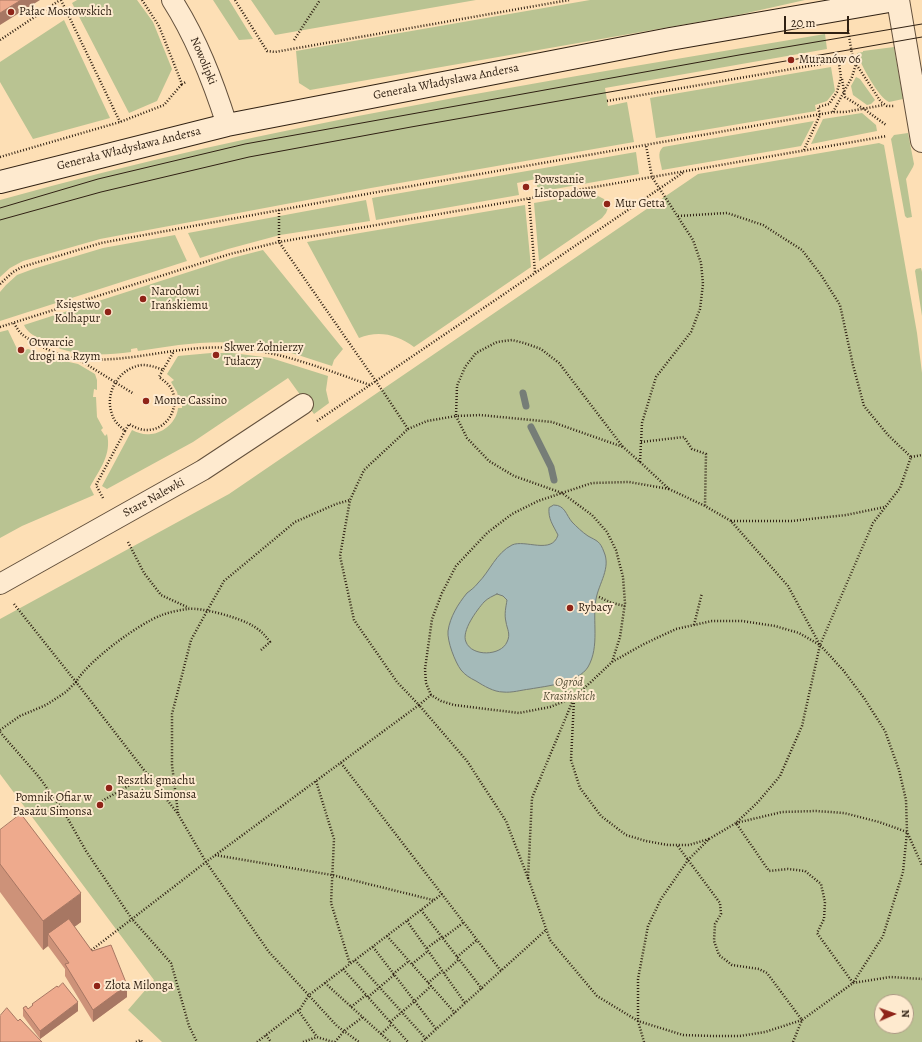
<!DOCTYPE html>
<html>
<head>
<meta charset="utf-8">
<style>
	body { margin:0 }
	#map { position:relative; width:922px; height:1042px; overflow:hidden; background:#fddfb5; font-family:Alegreya,serif }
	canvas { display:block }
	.north { position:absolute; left:874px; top:994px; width:40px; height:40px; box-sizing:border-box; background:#feeacf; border:1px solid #ac9a84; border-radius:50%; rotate:88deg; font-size:11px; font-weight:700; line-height:16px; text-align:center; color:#302113 }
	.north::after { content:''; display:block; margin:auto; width:14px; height:18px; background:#8f2418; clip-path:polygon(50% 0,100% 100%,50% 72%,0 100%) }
	.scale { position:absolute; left:784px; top:16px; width:65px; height:18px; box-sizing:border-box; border:2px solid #302113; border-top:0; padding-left:5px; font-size:12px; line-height:14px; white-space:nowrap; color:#302113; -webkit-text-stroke:3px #feeacf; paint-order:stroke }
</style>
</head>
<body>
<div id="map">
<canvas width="922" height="1042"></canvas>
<div class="north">N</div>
<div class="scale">20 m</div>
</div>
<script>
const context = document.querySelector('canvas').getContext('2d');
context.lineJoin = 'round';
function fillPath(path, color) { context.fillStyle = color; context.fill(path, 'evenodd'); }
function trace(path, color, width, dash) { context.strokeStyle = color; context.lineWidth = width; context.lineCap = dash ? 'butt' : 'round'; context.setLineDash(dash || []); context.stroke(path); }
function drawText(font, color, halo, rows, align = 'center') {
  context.font = font + ' Alegreya,serif'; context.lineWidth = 4; context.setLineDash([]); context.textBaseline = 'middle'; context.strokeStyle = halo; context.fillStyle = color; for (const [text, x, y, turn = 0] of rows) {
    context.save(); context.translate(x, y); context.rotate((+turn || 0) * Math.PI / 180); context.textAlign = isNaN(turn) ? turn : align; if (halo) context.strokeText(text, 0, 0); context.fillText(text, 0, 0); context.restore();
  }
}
const green = new Path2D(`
	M 77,0 L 137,0 L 153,22 L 172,69 L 157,101 L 129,113 L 72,3 Z
	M 213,0 L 229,0 L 253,39 L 239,40 Z
	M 251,0 L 476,0 L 275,35 Z
	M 590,0 L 805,0 L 738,15 L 310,90 L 299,83 L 296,51 Z
	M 64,20 L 110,118 L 33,139 L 0,82 L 0,62 Z
	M 825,34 L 827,49 L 605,88 L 608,106 L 627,102 L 634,142 L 371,188 L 100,239 L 23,261 L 10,268 L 0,277 L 0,200 C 270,124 548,81 825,34 Z
	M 894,47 L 903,99 L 889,102 C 878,97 861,65 857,53 L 863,52 L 863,51 Z
	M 831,67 L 835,91 L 827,101 L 815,105 L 816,111 L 656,138 L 650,98 Z
	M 856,77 L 860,79 L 875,100 L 871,104 L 867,105 L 853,95 L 851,86 Z
	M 862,113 L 876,125 L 877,131 L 811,144 L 823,119 Z
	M 814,121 L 801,146 L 662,170 C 661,162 656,153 663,147 Z
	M 908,133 L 914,164 L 913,167 L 906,179 L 912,217 L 907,218 L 905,216 L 891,139 L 894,135 Z
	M 879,143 L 884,145 L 917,333 L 922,373 L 922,1042 L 162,1042 L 128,1010 L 154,980 L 0,774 L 0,619 L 229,494 L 698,174 ZM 882,1002 L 906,1002 L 906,1026 L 882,1026 Z
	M 636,152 L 639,174 L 538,192 L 536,179 L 517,183 L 519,195 L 376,220 L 372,198 Z
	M 592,193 L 604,199 L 608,208 L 606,213 L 602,218 L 539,261 L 534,203 Z
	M 366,200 L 370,221 L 280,235 L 228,249 L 200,258 L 188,233 Z
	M 525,205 L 531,267 L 414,347 C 397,334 378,330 359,338 L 307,242 Z
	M 175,235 L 187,261 L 0,321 L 0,292 L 6,285 L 17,275 L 33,269 L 103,248 Z
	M 263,250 L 343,349 L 334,360 L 332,366 C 301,356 271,345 239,343 C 205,340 171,346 138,351 L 137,348 L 131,349 L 131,352 C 100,356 67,357 40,339 C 33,335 27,332 24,325 L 232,258 Z
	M 921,268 L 922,272 L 922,316 L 915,271 L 916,269 Z
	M 8,330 L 19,353 L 28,349 L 60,360 L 78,364 L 95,374 L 97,380 L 97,390 L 94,389 L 93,397 L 96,397 L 97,417 L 103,428 L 101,430 L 105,436 L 107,434 C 112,455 99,470 90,487 L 94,495 L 22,526 L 0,538 L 0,332 Z
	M 211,353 L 232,353 L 271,358 L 328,376 L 326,390 L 329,403 L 314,414 L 288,378 L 193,442 L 107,489 L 102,486 L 132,430 C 138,433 144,435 151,434 C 164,433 177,421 178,408 L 182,408 L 182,400 L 179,400 L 177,392 L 171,382 L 174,380 L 167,374 L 178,356 Z`);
const water = new Path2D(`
	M 554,505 C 565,505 566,515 572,522 C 577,527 582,532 588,536 C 597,541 600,541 604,552 C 611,568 599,583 596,599 C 592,621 600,646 588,667 C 578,683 547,686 530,689 C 521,690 512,693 503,692 C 494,692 484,686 476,681 C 470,678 465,675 461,670 C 455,662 447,641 448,631 C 450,617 458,604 467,593 C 471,590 475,587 478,583 C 490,571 496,553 512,545 C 525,539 552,555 558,535 C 553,525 548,519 549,508 ZM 497,594 L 503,596 L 507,600 C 506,607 504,614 506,622 C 507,629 511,634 507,642 C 501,656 472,657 466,642 C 461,631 477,610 484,602 C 488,598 493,596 497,594 Z`);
const stream = new Path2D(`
	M 523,393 L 526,406
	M 531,427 L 551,467 L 554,480`);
const path = new Path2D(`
	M 61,0 L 120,122
	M 142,0 L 159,26 L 182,84 L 186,82
	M 235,0 L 267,51 L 275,52 L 569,0
	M 848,30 L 852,54 L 856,64 L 881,102 L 887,106 L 894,106
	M 0,40 L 60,0
	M 294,40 L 320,0
	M 842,79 L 845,97 L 864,109 L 886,125
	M 607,101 L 838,61
	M 833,112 L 852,77 L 856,64
	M 804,150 L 820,115 L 818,107 L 829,104 L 837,92 L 841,77 L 838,57
	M 0,157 L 120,122 L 164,105 L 182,84
	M 529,199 L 535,272
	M 279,210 L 279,242 L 382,390 L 408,429 L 364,470 L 350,500 L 340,556 L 354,620 L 397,682 L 419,705 L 431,695 L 441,701 L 454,705 L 519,713 L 550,707 L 575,697 L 612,662 L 644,644 L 676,629 L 712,621 L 742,621 L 775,626 L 799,633 L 820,645 L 843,670 L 864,698 L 885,731 L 899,770 L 906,800 L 907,832 L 903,872 L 883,936 L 853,983 L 817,933 L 824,919 L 825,902 L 821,884 L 805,871 L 788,869 L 769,871 L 736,823 L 709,839 L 688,860 L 661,899 L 648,926 L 638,979 L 638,1021 L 644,1042
	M 678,216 L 727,213 L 763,225 L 802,250 L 821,275 L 840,305 L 853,365 L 864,406 L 888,435 L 911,457 L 900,488 L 873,523 L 820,645 L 802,726 L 780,776 L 758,802 L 736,823
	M 0,284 L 13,272 L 22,267 L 101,243 L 372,193 L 833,112 L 845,112 L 884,105
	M 14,323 C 21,336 24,336 36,343 C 82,373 139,354 190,349 C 208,347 227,347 245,349 C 288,354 329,371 370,385
	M 0,327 L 230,254 L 279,242 L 887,136
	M 78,359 L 134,394
	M 317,421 L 684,172
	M 408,429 L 427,421 L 456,416 L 457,386 L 465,367 L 476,353 L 497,342 L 512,340 L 524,343 L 541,349 L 559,363 L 623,447 L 640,462 L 669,489 L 705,506 L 731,521 L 788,586 L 820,645
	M 125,431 L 129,424 C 134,427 140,430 147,430 C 167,430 180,408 172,390 C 169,384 164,381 159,377 L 163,370
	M 641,442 L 684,437 L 692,449 L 706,454 L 705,506
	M 911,457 L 922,455
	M 640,462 L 642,423 L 656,377 L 691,332 L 700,309 L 703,284 L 701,263 L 693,240 L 652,177 L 646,145
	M 103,498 L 96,485 L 125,431 C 120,426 114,422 112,414 C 104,393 119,368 142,365 C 149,365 156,367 163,370 L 174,351
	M 731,521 L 792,521 L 846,515 L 885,507
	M 128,542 L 144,573 L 161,595 L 189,608
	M 599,597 L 612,603 L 625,606
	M 14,604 L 76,682 C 88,661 138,624 162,615 C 170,612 180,610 188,609 C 201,607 241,618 253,626 C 260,630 265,635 270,642 L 261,650
	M 694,625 L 702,593
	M 612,662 L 620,637 L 625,603 L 623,577 L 616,550 L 607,532 L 592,515 L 562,493 L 514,476 L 489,461 L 467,438 L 456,416 L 480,415 L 552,422 L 623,447
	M 431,695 L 426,683 L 425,669 L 432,619 L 442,593 L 456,566 L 487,533 L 512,514 L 538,501 L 592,483 L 629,482 L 669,489
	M 574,700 L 571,760 L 580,788 L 601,816 L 626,835 L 646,841 L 668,845 L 689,845 L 709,839
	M 0,730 L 20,716 L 46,705 L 66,692 L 76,682 L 178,814 L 206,862 L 269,952 L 337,1026 L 359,1042
	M 0,732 L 39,777 L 64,812 L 86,851 L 132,919 L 171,963 L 189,1026 L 197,1042
	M 341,763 L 501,971
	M 316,781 L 334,839 L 331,903 L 350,964
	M 102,801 L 149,774
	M 178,813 L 172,765 L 172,714 L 191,640 L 207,611 L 224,581 L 295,522 L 336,504 L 350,500
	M 736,823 L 782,812 L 816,811 L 844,813 L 879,822 L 907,832 L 922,865
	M 215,855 L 332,875 L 433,900
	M 528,878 L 550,940 L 597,996 L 638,1021 L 683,1035 L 712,1036 L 740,1036 L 765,1032 L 802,1020 L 767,973 L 759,969 L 732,965 L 719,955 L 714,941 L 715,924 L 721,914 L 720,903 L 677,845
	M 421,910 L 482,989
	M 407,921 L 465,1003
	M 387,936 L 455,1013
	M 443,938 L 463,923
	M 373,947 L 436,1029
	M 427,948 L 442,937
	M 89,952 L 206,862 L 419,705 L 467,761 L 506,821 L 528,878 L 532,798 L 574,698
	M 457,957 L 477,940
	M 355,960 L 426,1039
	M 412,964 L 428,951
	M 343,969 L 408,1042
	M 444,973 L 459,959
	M 393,974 L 409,961
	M 325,983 L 390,1042
	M 428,983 L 442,971
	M 368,997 L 394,975
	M 351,1007 L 366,995
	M 298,1010 L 317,1037
	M 390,1022 L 415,1001 L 431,986
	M 381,1034 L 392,1024
	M 266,1035 L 271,1042
	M 136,1042 L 141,1040 L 142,1042
	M 257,1042 L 300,1009 L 309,995 L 442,894
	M 303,1042 L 317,1037 L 333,1042
	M 335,1042 L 344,1031 L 363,1017
	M 422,1042 L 546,930
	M 793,1042 L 802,1020 L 853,983 L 890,977 L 922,979`);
const minor = new Path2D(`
	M 172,0 C 197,39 213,81 227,125
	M 0,584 L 203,470 L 303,404`);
const tertiary = new Path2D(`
	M 898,0 L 922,141`);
const secondary = new Path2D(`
	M 0,182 L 227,125 L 670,39 L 895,0`);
const tram = new Path2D(`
	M 0,208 L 98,179 L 245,144 L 739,55 L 922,24
	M 0,220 L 101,192 L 249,157 L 411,127 L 922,37`);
const wall = new Path2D(`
	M 0,830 L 81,922 L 74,927 L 127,997 L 93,1022 L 65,976 L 65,969 L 48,946 L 43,950 L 0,892 Z
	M 32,1004 L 78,1011 L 40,1039 L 23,1016 L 23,1008 L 28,1009 L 32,1006 Z`);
const shadedWall = new Path2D(`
	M 21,0 L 40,0 L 0,25 L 0,13 Z
	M 81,893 L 81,922 L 54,942 L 48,934 L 48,946 L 43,950 L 43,921 Z
	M 127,985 L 127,997 L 93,1022 L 93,1010 Z
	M 78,1002 L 78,1011 L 40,1039 L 40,1031 Z`);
const building = new Path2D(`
	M 0,0 L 21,0 L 0,13 Z
	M 21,814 L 81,893 L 43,921 L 0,864 L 0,830 Z
	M 69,919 L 92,951 L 111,945 L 127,985 L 93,1010 L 65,964 L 69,963 L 48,934 Z
	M 63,983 L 78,1002 L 40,1031 L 23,1008 L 26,1006 L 28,1009 L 33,1005 L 32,1004 L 57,986 L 58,987 Z
	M 7,1008 L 18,1021 L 20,1019 L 42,1042 L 0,1042 L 0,1016 Z`);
const markers = [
	[11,12,4,"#8f2418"],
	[791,60,4,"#8f2418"],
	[526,187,4,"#8f2418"],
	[607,204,4,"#8f2418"],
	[143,299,4,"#8f2418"],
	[108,312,4,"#8f2418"],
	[21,350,4,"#8f2418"],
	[216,355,4,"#8f2418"],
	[146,401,4,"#8f2418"],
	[570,608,4,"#8f2418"],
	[109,788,4,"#8f2418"],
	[100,805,4,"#8f2418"],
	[97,986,4,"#8f2418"]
];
const poiNames = [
	["Pałac Mostowskich",19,12],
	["Muranów 06",799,60],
	["Powstanie",534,180],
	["Listopadowe",534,194],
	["Mur Getta",615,204],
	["Narodowi",151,292],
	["Irańskiemu",151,306],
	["Księstwo",100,305,"right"],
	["Kolhapur",100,319,"right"],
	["Otwarcie",29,343],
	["drogi na Rzym",29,357],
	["Skwer Żołnierzy",224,348],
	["Tułaczy",224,362],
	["Monte Cassino",154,401],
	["Rybacy",578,608],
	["Resztki gmachu",117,781],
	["Pasażu Simonsa",117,795],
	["Pomnik Ofiar w",92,798,"right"],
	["Pasażu Simonsa",92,812,"right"],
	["Złota Milonga",105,986]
];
const streetNames = [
	["Nowolipki",203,61,67],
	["Generała Władysława Andersa",446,82,-11],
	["Generała Władysława Andersa",129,149,-14],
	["Stare Nalewki",154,498,-29]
];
const parkNames = [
	["Ogród",569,683],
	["Krasińskich",569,697]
];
fillPath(green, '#b9c392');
fillPath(water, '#a4bab9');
trace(water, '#767d77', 1);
trace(stream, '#767d77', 7);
trace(minor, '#63503c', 22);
trace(tertiary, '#63503c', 24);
trace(secondary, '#302113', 24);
trace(path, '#302113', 2.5, [1, 2]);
trace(minor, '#feeacf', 20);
trace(tertiary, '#feeacf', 22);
trace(secondary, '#feeacf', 22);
trace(tram, '#302113', 1);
fillPath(wall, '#cd9279');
fillPath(shadedWall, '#a77763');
fillPath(building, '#eeaa8d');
trace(building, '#a77763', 1);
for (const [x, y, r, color] of markers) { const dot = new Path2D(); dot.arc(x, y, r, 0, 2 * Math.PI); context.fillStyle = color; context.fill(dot); trace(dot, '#feeacf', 1.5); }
drawText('12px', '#302113', '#feeacf', poiNames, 'left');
drawText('12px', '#302113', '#feeacf', streetNames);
drawText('italic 12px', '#595239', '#feeacf', parkNames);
</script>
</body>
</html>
